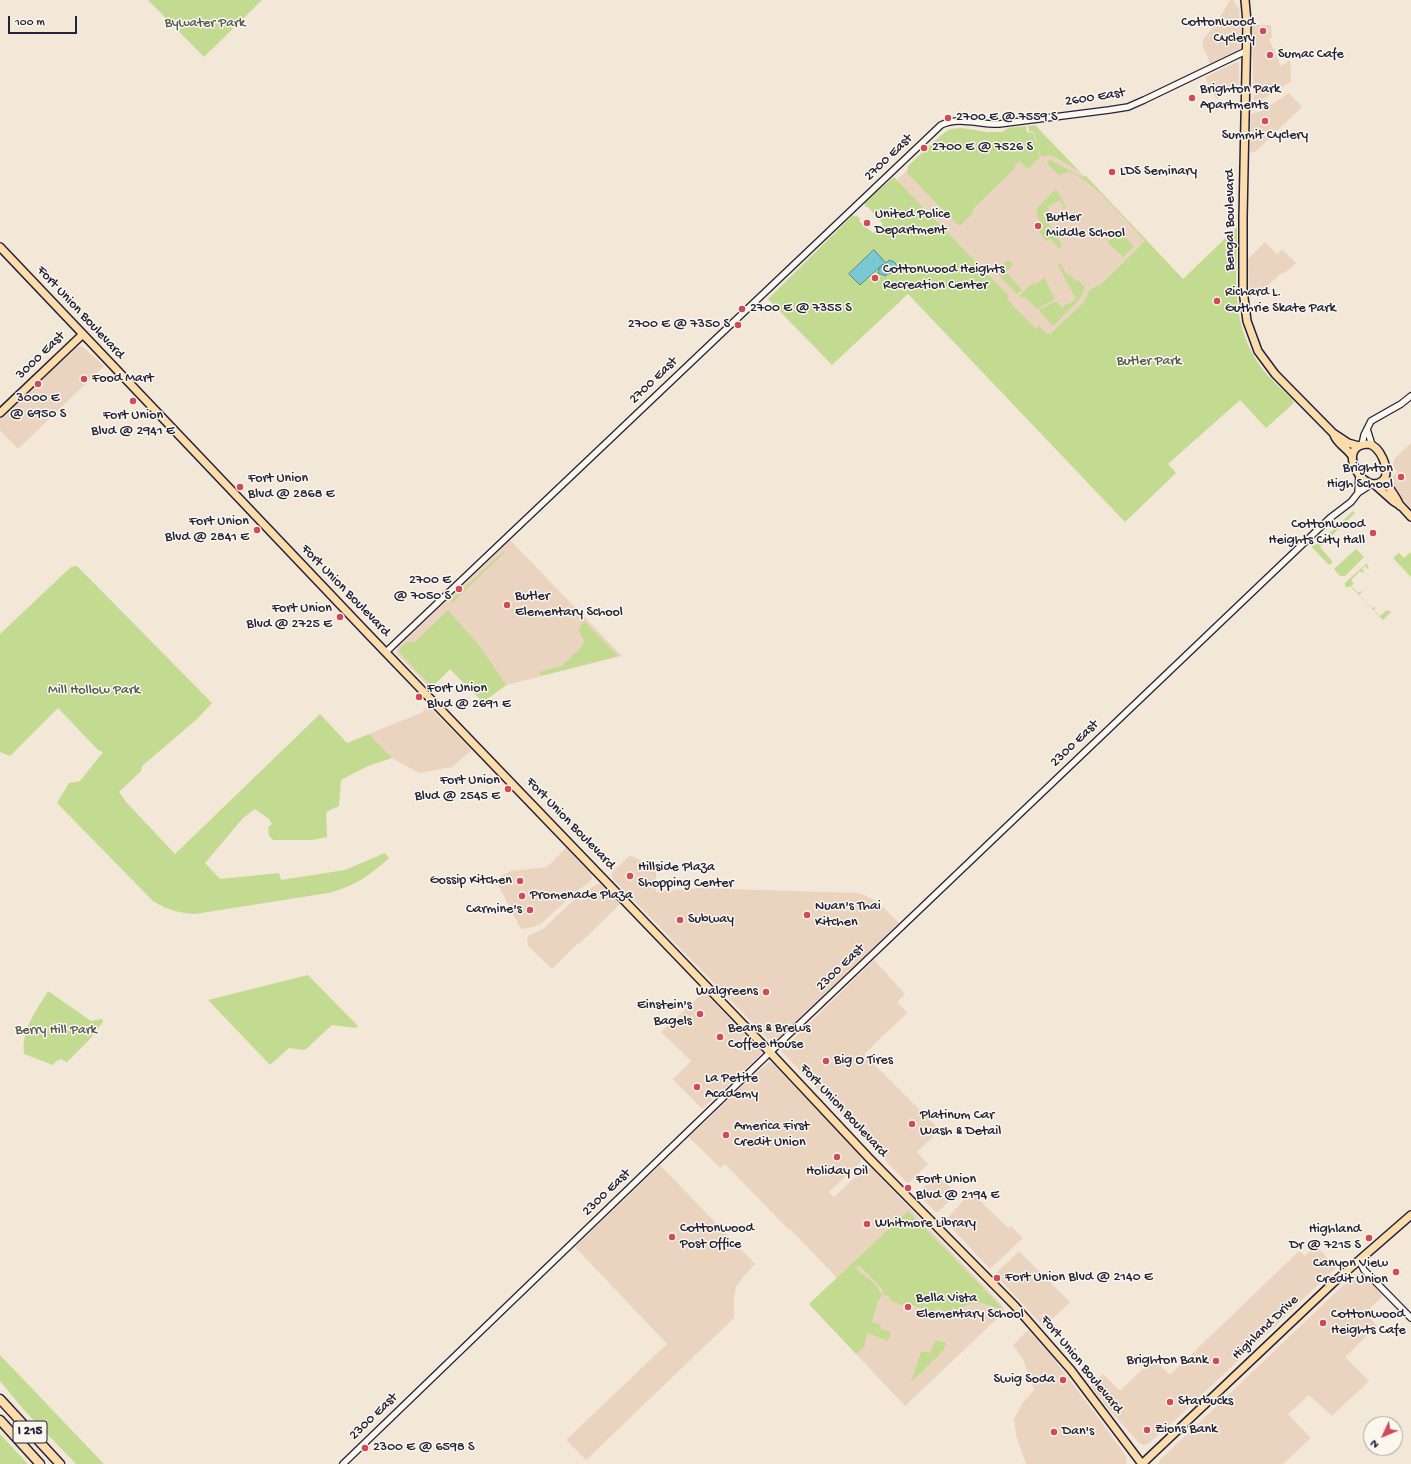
<!DOCTYPE html>
<html>
<head>
<meta charset="utf-8">
<style>
	body { margin:0 }
	#map { position:relative; width:1411px; height:1464px; overflow:hidden; background:#f3e7d8; font-family:"Gochi Hand",sans-serif }
	canvas { display:block }
	.north { position:absolute; left:1363px; top:1416px; width:40px; height:40px; box-sizing:border-box; background:#fbf7ec; border:1px solid #a4a2a5; border-radius:50%; rotate:226deg; font-size:11px; font-weight:700; line-height:16px; text-align:center; color:#22223b }
	.north::after { content:''; display:block; margin:auto; width:14px; height:18px; background:#d1495b; clip-path:polygon(50% 0,100% 100%,50% 72%,0 100%) }
	.scale { position:absolute; left:8px; top:16px; width:69px; height:18px; box-sizing:border-box; border:2px solid #22223b; border-top:0; padding-left:5px; font-size:12px; line-height:14px; white-space:nowrap; color:#22223b; -webkit-text-stroke:3px #fbf7ec; paint-order:stroke }
</style>
</head>
<body>
<div id="map">
<canvas width="1411" height="1464"></canvas>
<div class="north">N</div>
<div class="scale">100 m</div>
</div>
<script>
const context = document.querySelector('canvas').getContext('2d');
context.lineJoin = 'round';
function fillPath(path, color) { context.fillStyle = color; context.fill(path, 'evenodd'); }
function trace(path, color, width, dash) { context.strokeStyle = color; context.lineWidth = width; context.lineCap = dash ? 'butt' : 'round'; context.setLineDash(dash || []); context.stroke(path); }
function drawText(font, color, halo, rows, align = 'center') {
  context.font = font + ' "Gochi Hand",sans-serif'; context.lineWidth = 3; context.setLineDash([]); context.textBaseline = 'middle'; context.strokeStyle = halo; context.fillStyle = color; for (const [text, x, y, turn = 0] of rows) {
    context.save(); context.translate(x, y); context.rotate((+turn || 0) * Math.PI / 180); context.textAlign = isNaN(turn) ? turn : align; if (halo) context.strokeText(text, 0, 0); context.fillText(text, 0, 0); context.restore();
  }
}
const built = new Path2D(`
	M 1230,0 L 1233,0 L 1239,9 L 1240,24 L 1241,22 L 1240,47 L 1239,50 L 1210,64 L 1202,43 L 1204,38 L 1218,21 Z
	M 1252,25 L 1271,25 L 1272,37 L 1269,39 L 1281,66 L 1290,60 L 1291,83 L 1288,83 L 1259,102 L 1255,103 L 1254,101 Z
	M 1237,62 L 1239,63 L 1239,87 L 1216,99 L 1205,77 Z
	M 1289,93 L 1302,107 L 1255,152 L 1250,152 L 1251,114 L 1261,111 Z
	M 951,130 L 1004,134 L 1033,131 L 1044,135 L 1146,240 L 1100,285 L 1090,289 L 1083,303 L 1050,334 L 1036,329 L 1006,299 L 1009,296 L 897,180 Z
	M 1265,242 L 1277,254 L 1282,249 L 1296,263 L 1287,271 L 1279,275 L 1265,288 L 1253,296 L 1249,297 L 1248,259 Z
	M 82,346 L 104,366 L 18,449 L 0,430 L 0,419 L 61,360 L 64,359 L 77,347 Z
	M 1411,443 L 1411,508 L 1393,489 L 1390,483 L 1393,476 L 1397,472 L 1393,465 L 1394,459 Z
	M 510,540 L 622,656 L 506,685 L 483,702 L 450,669 L 433,686 L 428,686 L 397,654 L 396,651 L 398,647 Z
	M 428,706 L 472,750 L 452,767 L 419,773 L 392,758 L 369,734 L 421,713 Z
	M 566,848 L 591,873 L 592,880 L 572,895 L 541,924 L 533,927 L 521,929 L 497,883 L 501,876 L 511,871 L 547,867 Z
	M 632,856 L 656,869 L 656,892 L 699,888 L 859,893 L 877,901 L 899,923 L 800,1019 L 776,1040 L 771,1042 L 612,878 L 612,873 L 628,857 Z
	M 597,884 L 601,884 L 620,904 L 579,944 L 578,943 L 552,969 L 528,946 L 527,939 L 529,935 L 543,929 L 576,898 Z
	M 874,960 L 905,994 L 897,1002 L 907,1013 L 864,1054 L 940,1130 L 917,1152 L 928,1164 L 908,1184 L 781,1051 Z
	M 704,992 L 761,1051 L 761,1054 L 702,1109 L 673,1079 L 691,1061 L 661,1032 Z
	M 769,1062 L 772,1063 L 860,1155 L 861,1162 L 829,1192 L 834,1197 L 865,1168 L 871,1168 L 1002,1305 L 1004,1309 L 1004,1312 L 905,1406 L 809,1304 L 837,1278 L 797,1236 L 790,1229 L 789,1230 L 725,1164 L 720,1168 L 689,1137 L 755,1074 Z
	M 660,1165 L 755,1264 L 744,1276 L 736,1287 L 734,1298 L 734,1318 L 586,1460 L 566,1440 L 667,1344 L 575,1247 Z
	M 936,1174 L 957,1193 L 938,1212 L 936,1212 L 917,1194 Z
	M 971,1192 L 1008,1228 L 1011,1226 L 1023,1238 L 990,1269 L 945,1221 Z
	M 1316,1245 L 1336,1268 L 1172,1423 L 1149,1443 L 1144,1445 L 1139,1443 L 1105,1405 L 1093,1389 L 1092,1384 L 1103,1374 L 1120,1391 L 1153,1359 L 1170,1375 L 1299,1251 L 1305,1256 Z
	M 1019,1251 L 1070,1302 L 1044,1327 L 995,1274 Z
	M 1359,1273 L 1363,1275 L 1383,1296 L 1365,1313 L 1377,1326 L 1345,1357 L 1369,1381 L 1332,1416 L 1309,1395 L 1288,1414 L 1311,1438 L 1283,1464 L 1158,1464 L 1161,1459 L 1355,1274 Z
	M 1028,1330 L 1051,1355 L 1105,1427 L 1126,1456 L 1127,1464 L 1026,1464 L 1016,1435 L 1014,1419 L 1022,1404 L 1034,1390 L 1023,1359 L 1013,1345 Z`);
const green = new Path2D(`
	M 148,0 L 262,0 L 204,57 Z
	M 1035,125 L 1079,171 C 1072,167 1059,158 1052,156 C 1047,154 1044,158 1040,155 C 1038,151 1036,138 1035,134 L 1033,131 L 1029,131 L 1028,126 Z
	M 1026,126 L 1027,133 L 1033,133 L 1034,135 C 1034,143 1037,142 1038,148 C 1038,152 1038,153 1040,157 L 1028,169 L 1020,161 L 1015,165 L 1015,168 L 972,210 L 974,212 L 961,225 L 958,225 L 907,173 L 908,166 L 940,136 L 950,129 L 961,128 L 987,132 L 1002,132 L 1008,128 Z
	M 1050,160 L 1082,177 L 1086,176 L 1183,279 L 1237,227 C 1237,281 1229,326 1264,371 C 1272,381 1283,390 1292,399 L 1294,403 L 1266,428 L 1240,400 L 1168,464 L 1176,473 L 1125,522 L 908,294 L 832,365 L 768,299 L 853,215 L 855,217 L 856,215 L 860,219 L 859,221 L 873,233 L 883,224 L 868,207 L 865,207 L 866,206 L 864,203 L 894,177 L 1009,296 L 1007,299 L 1036,329 L 1039,326 L 1046,333 L 1050,334 L 1083,303 L 1090,289 L 1100,285 L 1145,241 C 1130,225 1089,176 1069,172 C 1065,172 1063,173 1060,175 L 1058,174 L 1047,163 L 1047,161 Z
	M 1056,189 L 1066,207 L 1063,209 L 1062,208 L 1064,205 L 1059,200 L 1052,205 L 1051,204 L 1048,207 L 1049,210 L 1042,213 L 1062,245 L 1059,248 L 1050,239 L 1046,241 L 1038,230 L 1040,227 L 1043,227 L 1044,226 L 1044,225 L 1040,226 L 1036,210 L 1038,207 Z
	M 1120,232 L 1133,245 L 1133,247 L 1123,257 L 1107,242 Z
	M 1008,260 L 1013,265 L 1006,272 L 1022,290 L 1017,294 L 997,273 L 997,271 Z
	M 1060,263 L 1068,276 L 1070,275 L 1075,281 L 1078,280 L 1085,287 L 1079,300 L 1053,326 L 1039,310 L 1056,301 L 1062,308 L 1067,303 L 1068,305 L 1076,299 L 1058,265 Z
	M 1044,277 L 1055,299 L 1037,309 L 1024,296 L 1022,298 L 1019,296 L 1029,286 L 1035,283 L 1037,284 Z
	M 1353,511 L 1355,513 L 1320,547 L 1333,562 L 1329,565 L 1311,546 L 1319,543 Z
	M 1356,549 L 1364,557 L 1345,576 L 1340,576 L 1334,569 Z
	M 504,551 L 508,554 L 505,552 L 454,601 L 455,605 L 451,600 L 454,597 Z
	M 1411,552 L 1411,577 L 1393,558 L 1399,553 L 1404,558 Z
	M 1367,563 L 1367,565 L 1369,568 L 1368,569 L 1365,566 L 1362,569 L 1364,572 L 1363,573 L 1360,571 L 1351,580 L 1354,584 L 1351,586 L 1358,593 L 1361,591 L 1362,592 L 1359,595 L 1372,608 L 1376,607 L 1374,610 L 1380,616 L 1387,610 L 1391,612 L 1383,620 L 1350,586 L 1347,588 L 1345,586 L 1345,583 Z
	M 77,566 L 212,703 L 197,719 L 142,766 L 141,771 L 119,792 L 127,803 L 175,854 L 320,714 L 347,743 L 369,734 L 392,758 L 368,766 L 341,780 L 339,806 L 326,812 L 327,837 L 312,840 L 273,840 L 269,836 L 268,827 L 272,824 L 269,819 L 255,809 L 243,818 L 205,863 L 220,879 L 279,873 L 281,880 L 345,870 L 385,853 L 389,858 C 369,876 355,886 328,893 L 195,914 C 179,913 167,910 153,901 L 57,803 L 69,783 L 80,781 L 103,752 L 98,750 L 58,708 L 10,756 L 0,752 L 0,634 L 71,567 Z
	M 448,610 L 478,644 L 506,685 L 483,702 L 450,669 L 433,686 L 431,686 L 399,652 L 400,648 L 406,642 L 415,642 Z
	M 584,621 L 618,656 L 541,676 L 539,672 L 562,666 L 583,645 L 584,640 L 579,631 L 580,627 Z
	M 308,975 L 358,1026 L 355,1028 L 332,1025 L 305,1050 L 289,1048 L 270,1065 L 208,1000 Z
	M 48,991 L 91,1021 L 102,1019 L 103,1022 L 89,1040 L 67,1062 L 61,1059 L 56,1061 L 53,1065 L 24,1054 C 21,1030 36,1011 48,991 Z
	M 908,1211 L 984,1289 L 981,1293 L 985,1290 L 1003,1309 C 983,1306 977,1294 958,1312 L 953,1307 L 950,1313 L 936,1308 L 933,1312 L 909,1304 L 908,1305 L 903,1304 L 902,1305 L 889,1300 L 890,1297 L 884,1295 L 882,1289 L 859,1265 L 856,1268 L 860,1273 L 861,1273 C 869,1279 879,1286 882,1296 L 878,1301 L 872,1322 L 881,1325 L 880,1329 L 891,1332 L 888,1341 L 868,1333 L 865,1340 L 865,1346 L 856,1354 L 809,1304 Z
	M 935,1340 L 946,1343 L 943,1351 L 911,1382 L 921,1352 L 931,1352 Z
	M 0,1355 L 104,1464 L 76,1464 L 24,1410 L 0,1381 Z
	M 0,1434 L 28,1464 L 0,1464 Z`);
const water = new Path2D(`
	M 874,250 L 886,263 L 889,260 C 891,261 894,261 895,263 C 901,270 891,274 886,274 L 886,276 L 878,273 L 879,269 L 884,265 L 883,264 L 860,285 L 849,274 Z`);
const minor = new Path2D(`
	M 1367,429 L 1372,445
	M 1362,445 L 1364,435 L 1371,421 L 1401,404 L 1411,396
	M 1358,493 L 1359,474
	M 386,652 L 941,125 C 959,116 980,125 999,124 L 1109,110 L 1128,107 L 1144,100 L 1246,51
	M 1359,1260 L 1364,1270 L 1411,1318
	M 343,1464 L 787,1036 L 1330,518 L 1351,502 L 1358,493 L 1372,484`);
const major = new Path2D(`
	M 1245,0 L 1247,22 L 1243,217 L 1243,290 L 1247,321 L 1258,351 L 1275,374 L 1333,433 L 1348,443 L 1359,446
	M 0,247 L 369,635 L 764,1046 L 869,1158 L 1015,1306 L 1071,1370 L 1142,1464
	M 0,413 L 82,335
	M 1334,435 C 1337,444 1347,448 1352,456
	M 1369,444 C 1380,447 1389,467 1385,478 C 1366,502 1332,444 1369,444 Z
	M 1385,478 C 1388,489 1396,495 1400,506
	M 1374,484 L 1393,501 L 1401,506 L 1411,517
	M 1142,1464 L 1333,1283 L 1411,1215`);
const highway = new Path2D(`
	M 0,1399 L 60,1464
	M 0,1420 L 40,1464`);
const markers = [
	[1263,31,4,"#d1495b"],
	[1270,55,4,"#d1495b"],
	[1192,98,4,"#d1495b"],
	[948,118,4,"#d1495b"],
	[1265,121,4,"#d1495b"],
	[924,148,4,"#d1495b"],
	[1112,172,4,"#d1495b"],
	[867,223,4,"#d1495b"],
	[1038,226,4,"#d1495b"],
	[875,278,4,"#d1495b"],
	[1217,301,4,"#d1495b"],
	[742,309,4,"#d1495b"],
	[738,325,4,"#d1495b"],
	[84,379,4,"#d1495b"],
	[38,384,4,"#d1495b"],
	[133,401,4,"#d1495b"],
	[1401,477,4,"#d1495b"],
	[240,487,4,"#d1495b"],
	[257,530,4,"#d1495b"],
	[1373,533,4,"#d1495b"],
	[459,589,4,"#d1495b"],
	[507,605,4,"#d1495b"],
	[340,617,4,"#d1495b"],
	[419,697,4,"#d1495b"],
	[508,789,4,"#d1495b"],
	[630,876,4,"#d1495b"],
	[520,881,4,"#d1495b"],
	[522,896,4,"#d1495b"],
	[530,910,4,"#d1495b"],
	[807,915,4,"#d1495b"],
	[680,920,4,"#d1495b"],
	[766,992,4,"#d1495b"],
	[700,1014,4,"#d1495b"],
	[720,1037,4,"#d1495b"],
	[826,1061,4,"#d1495b"],
	[697,1087,4,"#d1495b"],
	[912,1124,4,"#d1495b"],
	[726,1135,4,"#d1495b"],
	[837,1157,4,"#d1495b"],
	[908,1188,4,"#d1495b"],
	[867,1224,4,"#d1495b"],
	[672,1237,4,"#d1495b"],
	[1369,1238,4,"#d1495b"],
	[1396,1272,4,"#d1495b"],
	[997,1278,4,"#d1495b"],
	[908,1307,4,"#d1495b"],
	[1323,1323,4,"#d1495b"],
	[1216,1361,4,"#d1495b"],
	[1063,1380,4,"#d1495b"],
	[1170,1402,4,"#d1495b"],
	[1147,1430,4,"#d1495b"],
	[1054,1432,4,"#d1495b"],
	[365,1448,4,"#d1495b"]
];
const shields = [
	[30,1432,34]
];
const shieldNames = [
	["I 215",30,1432]
];
const poiNames = [
	["Cottonwood",1255,23,"right"],
	["Cyclery",1255,39,"right"],
	["Sumac Cafe",1278,55],
	["Brighton Park",1200,90],
	["Apartments",1200,106],
	["2700 E @ 7559 S",956,118],
	["Summit Cyclery",1265,136,"center"],
	["2700 E @ 7526 S",932,148],
	["LDS Seminary",1120,172],
	["United Police",875,215],
	["Department",875,231],
	["Butler",1046,218],
	["Middle School",1046,234],
	["Cottonwood Heights",883,270],
	["Recreation Center",883,286],
	["Richard L.",1225,293],
	["Guthrie Skate Park",1225,309],
	["2700 E @ 7355 S",750,309],
	["2700 E @ 7350 S",730,325,"right"],
	["Food Mart",92,379],
	["3000 E",38,399,"center"],
	["@ 6950 S",38,415,"center"],
	["Fort Union",133,416,"center"],
	["Blvd @ 2941 E",133,432,"center"],
	["Brighton",1393,469,"right"],
	["High School",1393,485,"right"],
	["Fort Union",248,479],
	["Blvd @ 2868 E",248,495],
	["Fort Union",249,522,"right"],
	["Blvd @ 2841 E",249,538,"right"],
	["Cottonwood",1365,525,"right"],
	["Heights City Hall",1365,541,"right"],
	["2700 E",451,581,"right"],
	["@ 7050 S",451,597,"right"],
	["Butler",515,597],
	["Elementary School",515,613],
	["Fort Union",332,609,"right"],
	["Blvd @ 2725 E",332,625,"right"],
	["Fort Union",427,689],
	["Blvd @ 2691 E",427,705],
	["Fort Union",500,781,"right"],
	["Blvd @ 2545 E",500,797,"right"],
	["Hillside Plaza",638,868],
	["Shopping Center",638,884],
	["Gossip Kitchen",512,881,"right"],
	["Promenade Plaza",530,896],
	["Nuan's Thai",815,907],
	["Kitchen",815,923],
	["Carmine's",522,910,"right"],
	["Subway",688,920],
	["Walgreens",758,992,"right"],
	["Einstein's",692,1006,"right"],
	["Bagels",692,1022,"right"],
	["Beans & Brews",728,1029],
	["Coffee House",728,1045],
	["Big O Tires",834,1061],
	["La Petite",705,1079],
	["Academy",705,1095],
	["Platinum Car",920,1116],
	["Wash & Detail",920,1132],
	["America First",734,1127],
	["Credit Union",734,1143],
	["Holiday Oil",837,1172,"center"],
	["Fort Union",916,1180],
	["Blvd @ 2194 E",916,1196],
	["Whitmore Library",875,1224],
	["Cottonwood",680,1229],
	["Post Office",680,1245],
	["Highland",1361,1230,"right"],
	["Dr @ 7215 S",1361,1246,"right"],
	["Canyon View",1388,1264,"right"],
	["Credit Union",1388,1280,"right"],
	["Fort Union Blvd @ 2140 E",1005,1278],
	["Bella Vista",916,1299],
	["Elementary School",916,1315],
	["Cottonwood",1331,1315],
	["Heights Cafe",1331,1331],
	["Brighton Bank",1208,1361,"right"],
	["Swig Soda",1055,1380,"right"],
	["Starbucks",1178,1402],
	["Zions Bank",1155,1430],
	["Dan's",1062,1432],
	["2300 E @ 6598 S",373,1448]
];
const parkNames = [
	["Bywater Park",205,24],
	["Butler Park",1149,362],
	["Mill Hollow Park",94,691],
	["Berry Hill Park",56,1031]
];
const streetNames = [
	["2600 East",1095,98,-9],
	["2700 East",889,158,-44],
	["Bengal Boulevard",1231,220,-90],
	["Fort Union Boulevard",80,313,47],
	["3000 East",41,356,-44],
	["2700 East",654,381,-44],
	["Fort Union Boulevard",345,591,46],
	["2300 East",1075,744,-44],
	["Fort Union Boulevard",570,824,46],
	["2300 East",841,968,-44],
	["Fort Union Boulevard",843,1111,47],
	["2300 East",607,1193,-44],
	["Highland Drive",1266,1328,-44],
	["Fort Union Boulevard",1081,1365,51],
	["2300 East",374,1417,-44]
];
fillPath(built, '#ead4bf');
fillPath(green, '#c2db91');
fillPath(water, '#78c9d1');
trace(water, '#568695', 1);
trace(minor, '#22223b', 8);
trace(major, '#22223b', 10);
trace(highway, '#22223b', 11);
trace(minor, '#fbf7ec', 5.5);
trace(major, '#fddcac', 7);
trace(highway, '#fddcac', 8);
for (const [x, y, r, color] of markers) { const dot = new Path2D(); dot.arc(x, y, r, 0, 2 * Math.PI); context.fillStyle = color; context.fill(dot); trace(dot, '#fbf7ec', 1.5); }
for (const [x, y, w] of shields) { const box = new Path2D(); box.roundRect(x - w / 2, y - 11, w, 22, 3); context.fillStyle = '#fbf7ec'; context.fill(box); trace(box, '#22223b', 1); }
drawText('bold 13px', '#22223b', null, shieldNames);
drawText('14px', '#22223b', '#fbf7ec', poiNames, 'left');
drawText('14px', '#525a55', '#fbf7ec', parkNames);
drawText('14px', '#22223b', '#fbf7ec', streetNames);
</script>
</body>
</html>
